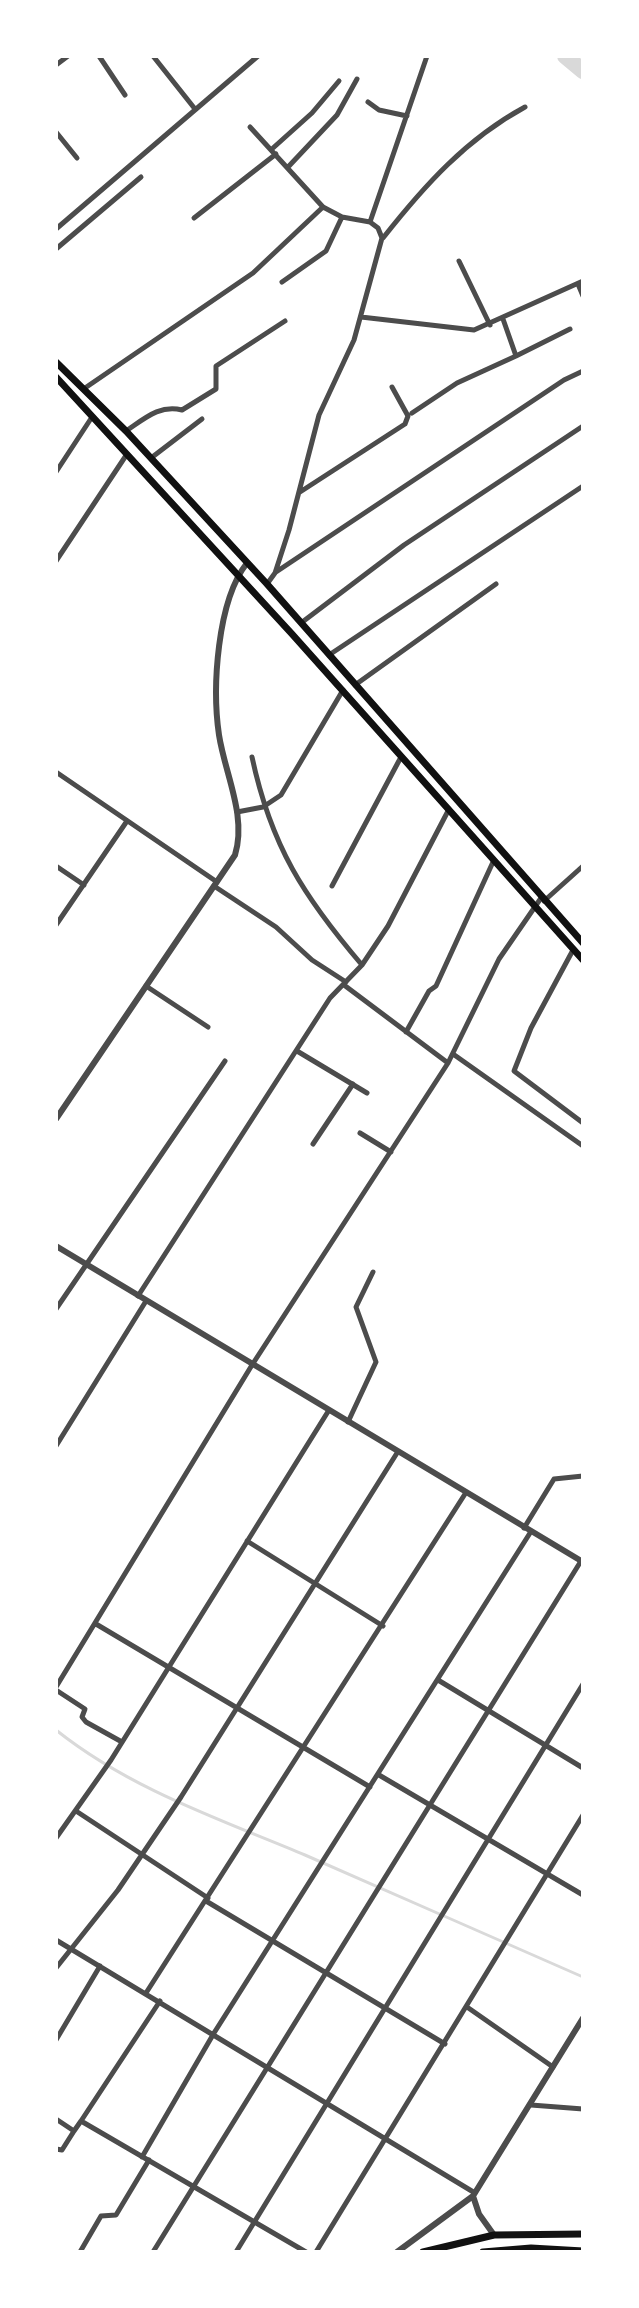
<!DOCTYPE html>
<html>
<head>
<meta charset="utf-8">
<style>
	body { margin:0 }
	#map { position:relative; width:639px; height:2308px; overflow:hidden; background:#fff; font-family:"Libre Baskerville",serif }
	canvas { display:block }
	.frame { position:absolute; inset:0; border:58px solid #fff; pointer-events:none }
</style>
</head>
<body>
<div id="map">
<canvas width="639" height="2308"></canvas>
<div class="frame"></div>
</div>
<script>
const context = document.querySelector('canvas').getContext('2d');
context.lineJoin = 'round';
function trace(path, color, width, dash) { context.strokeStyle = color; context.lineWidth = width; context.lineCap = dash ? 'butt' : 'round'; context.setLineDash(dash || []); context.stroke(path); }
const stream = new Path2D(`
	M 56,1730 C 130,1789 219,1819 305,1855 C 398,1895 490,1937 583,1977`);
const river = new Path2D(`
	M 565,56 L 583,71`);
const minor = new Path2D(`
	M 99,56 L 125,95
	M 153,56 L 195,109
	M 56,65 L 68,56
	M 368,102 L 379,110 L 407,116
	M 250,127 L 323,207 L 342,217 L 370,222
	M 56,132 L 77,158
	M 273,148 L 312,113 L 339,81
	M 289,166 L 337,115 L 357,79
	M 194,218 L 276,154
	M 56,229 L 258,56
	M 383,238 C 424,186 466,139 525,107
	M 56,249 L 141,177
	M 459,261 L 490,325
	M 282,282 L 326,251 L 342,217
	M 578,284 L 583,296
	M 361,317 L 474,330 L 583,281
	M 516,356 L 570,329
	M 85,388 L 253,273 L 323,207
	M 412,413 L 457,383 L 516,356 L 503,319
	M 126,431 C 144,419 160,404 182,410 L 216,389 L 216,366 L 285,321
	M 151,458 L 202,419
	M 56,472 L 92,417
	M 300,492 L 405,424 L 408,416 L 392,387
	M 56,561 L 127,454
	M 276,572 L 564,380 L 583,371
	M 267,584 L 275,573 L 289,530 L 319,415 L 354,340 L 382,238 L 378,228 L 370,222 L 427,56
	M 301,623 L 404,545 L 583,426
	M 329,655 L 583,486
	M 355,685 L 496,584
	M 252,757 C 271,846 304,897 362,965
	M 56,772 L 217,882
	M 237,812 L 263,807 L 281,795 L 343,690
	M 56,866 L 84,885
	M 214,886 L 276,927 L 312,960 L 346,982
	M 332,886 L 401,757
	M 544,901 L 583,866
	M 56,925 L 127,821
	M 573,950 L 531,1028 L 514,1071 L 583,1123
	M 344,985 L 448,1063
	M 146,986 L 208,1027
	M 406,1032 L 429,991 L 436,986 L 493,862
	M 297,1051 L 367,1093
	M 453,1054 L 583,1146
	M 360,1133 L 391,1152
	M 313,1144 L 353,1084
	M 138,1296 L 330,998 L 362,965 L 388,926 L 448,811
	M 56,1309 L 225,1061
	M 348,1422 L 376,1362 L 356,1307 L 373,1272
	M 56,1446 L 146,1301
	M 524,1528 L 554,1479 L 583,1476
	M 247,1541 L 383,1626
	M 96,1624 L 370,1787
	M 438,1680 L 583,1768
	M 56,1687 L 252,1365 L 448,1063 L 499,959 L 541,898
	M 56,1690 L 85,1709 L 82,1717 L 86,1722 L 122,1742
	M 379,1775 L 583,1895
	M 76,1811 L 208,1898
	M 56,1838 L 111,1760 L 329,1410
	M 206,1901 L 445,2044
	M 56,1940 L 475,2193
	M 56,1968 L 118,1890 L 181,1797 L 397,1453
	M 146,1993 L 465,1494
	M 467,2007 L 553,2067
	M 56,2040 L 100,1966
	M 531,2105 L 583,2109
	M 56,2119 L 74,2131 L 81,2121 L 306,2252
	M 81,2121 L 160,2001
	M 56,2149 L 62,2150 L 74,2131
	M 142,2157 L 214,2033 L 530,1533
	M 80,2252 L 101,2216 L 116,2215 L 149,2160
	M 153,2252 L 581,1561
	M 236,2252 L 583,1684
	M 316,2252 L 583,1815`);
const tertiary = new Path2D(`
	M 56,1119 L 235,855 C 247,816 225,774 219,735 C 212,688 217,601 247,563
	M 56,1246 L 583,1562
	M 473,2196 L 479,2214 L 494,2235
	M 397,2252 L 473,2196 L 583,2018`);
const primary = new Path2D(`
	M 56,362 L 126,431 L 267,584 L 583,943
	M 56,377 L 292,634 L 583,960
	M 423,2252 L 494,2235 L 583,2234
	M 483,2252 L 531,2248 L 583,2251`);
trace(stream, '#d9d9d9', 3);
trace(river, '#d9d9d9', 16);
trace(minor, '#4c4c4c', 5);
trace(tertiary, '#4c4c4c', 6);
trace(primary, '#111', 7);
</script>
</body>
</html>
